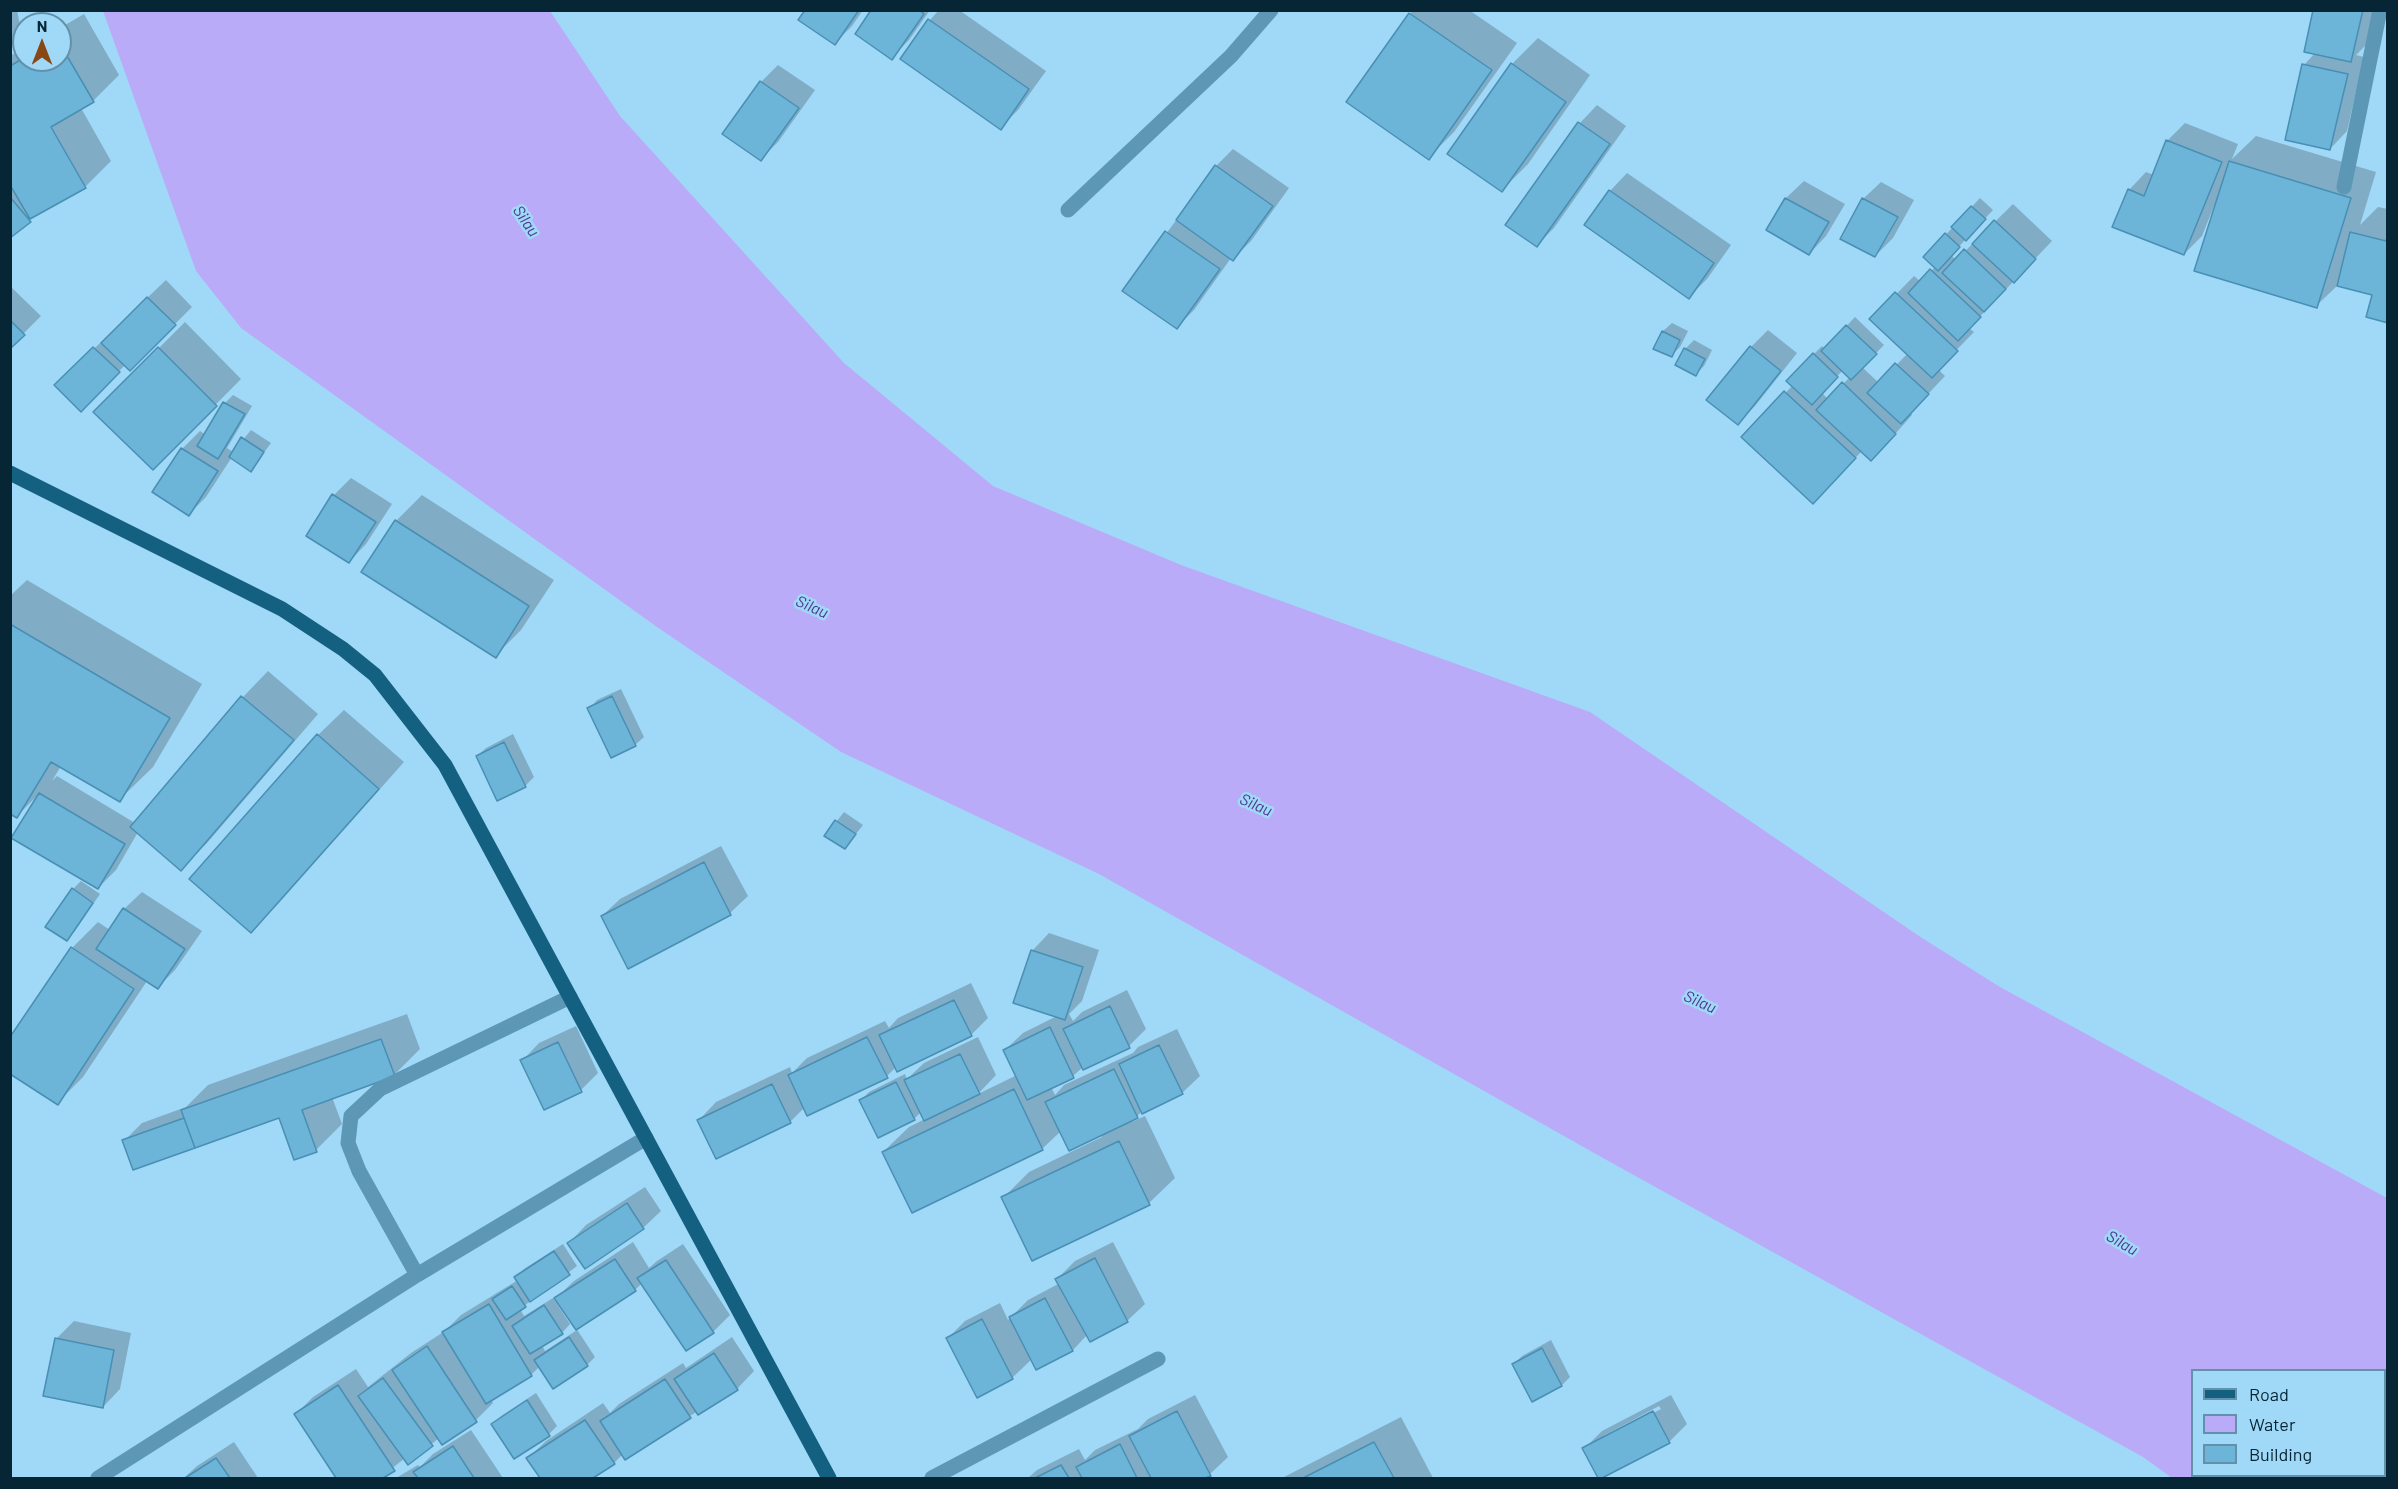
<!DOCTYPE html>
<html>
<head>
<meta charset="utf-8">
<style>
	body { margin:0 }
	#map { position:relative; width:2398px; height:1489px; overflow:hidden; background:#a0d8f7; font-family:Barlow,sans-serif }
	canvas { display:block }
	.frame { position:absolute; inset:0; border:12px solid #072635; pointer-events:none }
	.legend { position:absolute; left:2191px; top:1369px; width:195px; height:108px; box-sizing:border-box; background:#a0d8f7; border:2px solid #6391a9; margin:0; padding:8px 10px; list-style:none; font-size:18px; color:#072635 }
	.legend li { display:flex; align-items:center; gap:12px; height:30px }
	.legend b { width:30px; border:2px solid #6391a9 }
	.north { position:absolute; left:12px; top:12px; width:60px; height:60px; box-sizing:border-box; background:#a0d8f7; border:2px solid #6391a9; border-radius:50%; rotate:0deg; font-size:16px; font-weight:700; line-height:24px; text-align:center; color:#072635 }
	.north::after { content:''; display:block; margin:auto; width:21px; height:27px; background:#894715; clip-path:polygon(50% 0,100% 100%,50% 72%,0 100%) }
</style>
</head>
<body>
<div id="map">
<canvas width="2398" height="1489"></canvas>
<div class="frame"></div>
<ul class="legend">
<li><b style="height:8px;background:#146081"></b>Road</li>
<li><b style="height:16px;background:#baabf9"></b>Water</li>
<li><b style="height:16px;background:#6db4d9"></b>Building</li>
</ul>
<div class="north">N</div>
</div>
<script>
const context = document.querySelector('canvas').getContext('2d');
context.lineJoin = 'round';
function fillPath(path, color) { context.fillStyle = color; context.fill(path, 'evenodd'); }
function trace(path, color, width, dash) { context.strokeStyle = color; context.lineWidth = width; context.lineCap = dash ? 'butt' : 'round'; context.setLineDash(dash || []); context.stroke(path); }
function drawText(font, color, halo, rows, align = 'center') {
  context.font = font + ' Barlow,sans-serif'; context.lineWidth = 5; context.setLineDash([]); context.textBaseline = 'middle'; context.strokeStyle = halo; context.fillStyle = color; for (const [text, x, y, turn = 0] of rows) {
    context.save(); context.translate(x, y); context.rotate((+turn || 0) * Math.PI / 180); context.textAlign = isNaN(turn) ? turn : align; if (halo) context.strokeText(text, 0, 0); context.fillText(text, 0, 0); context.restore();
  }
}
const water = new Path2D(`
	M 103,11 L 550,11 L 620,116 L 844,363 L 993,486 L 1181,565 L 1590,712 L 1922,938 L 2000,987 L 2387,1198 L 2387,1478 L 2172,1478 L 2143,1457 L 1603,1158 L 1099,874 L 841,752 L 657,627 L 241,328 L 196,271 ZM 2192,1370 L 2384,1370 L 2384,1476 L 2192,1476 Z`);
const shadow = new Path2D(`
	M 10,10 L 17,10 L 22,36 L 10,48 Z
	M 806,10 L 863,10 L 852,26 L 835,43 Z
	M 873,10 L 930,10 L 909,40 L 891,58 Z
	M 939,10 L 959,10 L 1046,71 L 1018,110 L 1000,128 L 902,59 L 930,20 Z
	M 1413,10 L 1469,10 L 1517,43 L 1454,132 L 1428,158 L 1348,102 Z
	M 2315,10 L 2375,10 L 2368,43 L 2356,55 L 2364,57 L 2347,131 L 2330,149 L 2304,65 L 2315,53 Z
	M 84,14 L 119,75 L 93,101 L 81,108 L 111,161 L 85,187 L 37,214 L 10,236 L 10,56 L 24,48 L 24,60 L 60,60 L 60,28 Z
	M 1538,38 L 1590,75 L 1528,164 L 1502,190 L 1512,64 Z
	M 778,65 L 815,90 L 778,142 L 761,159 L 761,82 Z
	M 1597,105 L 1626,126 L 1554,228 L 1537,245 L 1507,225 L 1580,123 Z
	M 2185,123 L 2238,144 L 2232,159 L 2256,136 L 2376,172 L 2360,225 L 2378,207 L 2388,209 L 2388,321 L 2374,294 L 2338,285 L 2316,306 L 2214,206 L 2202,236 L 2184,254 L 2129,190 L 2146,172 L 2154,175 L 2168,140 Z
	M 1233,149 L 1289,188 L 1251,241 L 1233,259 L 1231,258 L 1194,310 L 1177,327 L 1124,291 L 1216,166 Z
	M 1627,173 L 1731,245 L 1707,279 L 1689,297 L 1610,191 Z
	M 1804,181 L 1845,204 L 1826,236 L 1809,254 L 1768,230 L 1786,198 Z
	M 1881,182 L 1914,200 L 1893,238 L 1875,256 L 1863,199 Z
	M 1980,198 L 1993,210 L 1951,255 L 1956,260 L 2013,204 L 2052,241 L 1969,328 L 1974,332 L 1938,369 L 1945,376 L 1910,413 L 1912,415 L 1888,442 L 1862,451 L 1830,484 L 1743,437 L 1793,385 L 1814,354 L 1822,346 L 1825,349 L 1855,317 L 1884,345 L 1862,367 L 1879,383 L 1908,353 L 1872,319 L 1914,276 L 1921,282 L 1936,266 L 1925,257 ZM 1843,370 L 1850,377 L 1828,399 L 1822,393 Z
	M 166,280 L 192,307 L 130,369 L 125,365 L 81,410 L 56,385 Z
	M 10,286 L 41,316 L 10,347 Z
	M 185,322 L 241,379 L 153,468 L 95,412 Z
	M 1672,323 L 1688,331 L 1680,347 L 1672,355 L 1655,348 L 1663,331 Z
	M 1768,330 L 1797,353 L 1755,406 L 1738,423 L 1751,347 Z
	M 1694,340 L 1712,350 L 1704,366 L 1695,375 L 1685,349 Z
	M 233,395 L 252,406 L 227,448 L 233,452 L 251,430 L 271,443 L 251,470 L 232,457 L 206,497 L 189,514 L 154,492 L 182,449 L 200,431 L 206,435 L 225,403 Z
	M 351,478 L 392,504 L 366,544 L 349,562 L 334,495 Z
	M 422,495 L 554,580 L 521,630 L 495,656 L 396,521 Z
	M 27,580 L 202,684 L 153,767 L 119,800 L 61,766 L 52,781 L 57,776 L 135,823 L 243,697 L 268,671 L 318,714 L 207,843 L 181,869 L 138,832 L 116,870 L 98,888 L 38,795 L 17,816 L 10,812 L 10,596 Z
	M 621,689 L 644,737 L 635,745 L 589,709 L 597,700 Z
	M 344,710 L 404,762 L 277,905 L 251,931 L 318,735 Z
	M 513,734 L 534,777 L 525,786 L 498,799 L 477,756 L 486,748 Z
	M 844,812 L 863,825 L 845,848 L 826,835 Z
	M 721,846 L 748,896 L 730,913 L 602,916 L 620,899 Z
	M 81,881 L 100,894 L 75,931 L 67,939 L 73,889 Z
	M 142,892 L 202,931 L 175,970 L 158,987 L 147,981 L 83,1077 L 57,1103 L 72,948 L 98,922 L 110,930 L 124,909 Z
	M 1049,933 L 1099,950 L 1082,1001 L 1069,1014 L 1073,1021 L 1082,1012 L 1127,990 L 1146,1029 L 1129,1046 L 1083,1067 L 1073,1076 L 1051,1087 L 1055,1095 L 1064,1085 L 1133,1053 L 1138,1047 L 1177,1029 L 1200,1076 L 1182,1093 L 1142,1111 L 1132,1122 L 1145,1116 L 1175,1178 L 1149,1203 L 1003,1198 L 1029,1172 L 1102,1137 L 1101,1134 L 1061,1131 L 1042,1149 L 912,1211 L 883,1152 L 909,1127 L 925,1119 L 921,1112 L 914,1119 L 861,1100 L 869,1092 L 905,1074 L 907,1079 L 924,1063 L 978,1037 L 996,1075 L 978,1094 L 1017,1075 L 1005,1050 L 1023,1033 L 1057,1016 L 1032,951 Z
	M 971,983 L 988,1018 L 971,1035 L 896,1067 L 887,1076 L 805,1107 L 790,1122 L 699,1120 L 716,1102 L 790,1067 L 792,1073 L 807,1058 L 885,1021 L 889,1028 L 898,1018 Z
	M 407,1014 L 420,1049 L 394,1075 L 332,1097 L 342,1124 L 316,1150 L 280,1116 L 124,1141 L 142,1123 L 186,1107 L 208,1085 Z
	M 576,1026 L 598,1073 L 581,1090 L 522,1061 L 539,1043 Z
	M 645,1187 L 661,1211 L 643,1228 L 569,1243 L 586,1225 Z
	M 633,1242 L 649,1268 L 657,1261 L 683,1244 L 730,1315 L 713,1332 L 642,1283 L 635,1290 L 576,1328 L 595,1357 L 587,1365 L 540,1366 L 531,1375 L 491,1399 L 493,1403 L 476,1420 L 439,1438 L 408,1463 L 405,1458 L 380,1478 L 338,1478 L 296,1414 L 313,1397 L 356,1369 L 368,1387 L 411,1353 L 445,1331 L 461,1315 L 518,1280 L 516,1277 L 524,1269 L 563,1244 L 577,1266 L 520,1309 L 524,1316 L 553,1298 L 570,1324 L 562,1333 L 542,1345 L 545,1351 L 577,1330 L 556,1298 L 574,1281 Z
	M 1113,1242 L 1145,1304 L 1127,1321 L 1087,1335 L 1073,1350 L 1037,1368 L 1032,1359 L 1012,1378 L 978,1396 L 948,1338 L 965,1321 L 1000,1303 L 1008,1320 L 1028,1300 L 1060,1283 L 1057,1279 L 1075,1261 Z
	M 74,1321 L 131,1333 L 120,1389 L 103,1407 L 56,1339 Z
	M 732,1337 L 754,1371 L 737,1389 L 623,1454 L 614,1463 L 590,1478 L 542,1478 L 528,1458 L 546,1441 L 603,1403 L 610,1413 L 619,1404 L 683,1363 L 686,1368 Z
	M 1551,1340 L 1570,1377 L 1562,1385 L 1514,1364 L 1522,1356 Z
	M 536,1393 L 557,1426 L 549,1434 L 493,1424 L 501,1416 Z
	M 1195,1395 L 1228,1457 L 1210,1474 L 1202,1478 L 1028,1478 L 1037,1470 L 1079,1449 L 1085,1460 L 1095,1450 L 1138,1429 L 1148,1419 Z
	M 1671,1395 L 1687,1424 L 1669,1442 L 1599,1478 L 1584,1449 L 1602,1431 ZM 1659,1406 L 1661,1409 L 1603,1439 L 1603,1436 Z
	M 1401,1417 L 1433,1478 L 1282,1478 L 1284,1477 Z
	M 471,1430 L 503,1478 L 396,1478 L 418,1465 L 420,1467 L 433,1454 Z
	M 234,1442 L 258,1478 L 184,1478 L 197,1466 Z`);
const building = new Path2D(`
	M 805,10 L 859,10 L 835,45 L 798,20 Z
	M 871,10 L 919,10 L 924,14 L 892,60 L 855,34 Z
	M 2313,10 L 2363,10 L 2351,62 L 2304,52 Z
	M 1409,13 L 1492,70 L 1429,160 L 1346,102 Z
	M 928,19 L 1029,89 L 1001,130 L 900,59 Z
	M 60,44 L 94,102 L 51,127 L 86,188 L 30,219 L 10,185 L 10,66 L 24,58 L 24,60 L 60,60 Z
	M 1511,63 L 1566,102 L 1502,192 L 1447,154 Z
	M 2302,64 L 2348,74 L 2330,150 L 2285,140 Z
	M 760,81 L 799,108 L 761,161 L 722,134 Z
	M 1578,122 L 1610,144 L 1537,247 L 1505,225 Z
	M 2166,140 L 2222,162 L 2184,255 L 2112,227 L 2128,189 L 2144,196 Z
	M 2229,161 L 2351,198 L 2317,308 L 2194,271 Z
	M 1215,165 L 1273,206 L 1233,261 L 1176,220 Z
	M 1609,190 L 1714,263 L 1689,299 L 1584,225 Z
	M 10,197 L 31,222 L 10,238 Z
	M 1785,198 L 1829,222 L 1809,255 L 1766,230 Z
	M 1862,198 L 1898,217 L 1875,257 L 1840,239 Z
	M 1971,206 L 1986,219 L 1966,241 L 1951,227 Z
	M 1994,220 L 2036,259 L 2014,283 L 1972,244 Z
	M 1165,231 L 1220,269 L 1177,329 L 1122,291 Z
	M 2350,232 L 2386,241 L 2388,234 L 2388,323 L 2366,317 L 2372,295 L 2337,286 Z
	M 1945,233 L 1960,247 L 1938,271 L 1923,257 Z
	M 1964,249 L 2006,289 L 1984,312 L 1942,273 Z
	M 1930,269 L 1981,317 L 1958,341 L 1908,293 Z
	M 1895,292 L 1958,351 L 1932,378 L 1869,319 Z
	M 147,297 L 176,325 L 130,371 L 101,343 Z
	M 10,320 L 25,335 L 10,349 Z
	M 1846,325 L 1877,354 L 1851,380 L 1821,351 Z
	M 1662,331 L 1680,340 L 1672,357 L 1653,349 Z
	M 1750,346 L 1781,371 L 1738,425 L 1706,400 Z
	M 93,347 L 120,372 L 81,412 L 54,385 Z
	M 158,347 L 217,406 L 153,470 L 93,412 Z
	M 1684,348 L 1705,359 L 1696,376 L 1675,365 Z
	M 1813,353 L 1838,377 L 1812,405 L 1786,381 Z
	M 1895,363 L 1929,394 L 1901,424 L 1867,393 Z
	M 1842,382 L 1896,434 L 1871,461 L 1816,410 Z
	M 1784,391 L 1856,458 L 1813,504 L 1741,437 Z
	M 223,402 L 245,414 L 218,459 L 197,446 Z
	M 241,437 L 264,452 L 251,472 L 229,457 Z
	M 181,448 L 218,471 L 189,516 L 152,492 Z
	M 332,494 L 376,522 L 349,563 L 306,536 Z
	M 395,520 L 529,606 L 496,658 L 361,572 Z
	M 10,624 L 170,718 L 120,802 L 51,762 L 17,818 L 10,814 Z
	M 241,696 L 294,740 L 181,871 L 130,827 Z
	M 612,696 L 636,746 L 611,758 L 587,708 Z
	M 317,734 L 379,789 L 251,933 L 189,879 Z
	M 504,742 L 526,787 L 497,801 L 476,756 Z
	M 39,793 L 125,844 L 98,889 L 11,838 Z
	M 835,820 L 856,834 L 845,849 L 824,836 Z
	M 704,862 L 731,915 L 628,969 L 601,916 Z
	M 72,888 L 93,903 L 67,941 L 45,927 Z
	M 123,908 L 185,949 L 158,989 L 96,949 Z
	M 71,947 L 134,989 L 58,1105 L 10,1074 L 10,1037 Z
	M 1031,950 L 1083,967 L 1065,1020 L 1013,1003 Z
	M 954,1000 L 972,1036 L 897,1072 L 879,1035 Z
	M 1110,1006 L 1130,1048 L 1083,1070 L 1063,1029 Z
	M 1050,1027 L 1074,1078 L 1027,1100 L 1003,1050 Z
	M 867,1037 L 888,1078 L 807,1116 L 788,1075 Z
	M 381,1039 L 395,1076 L 302,1110 L 317,1152 L 294,1160 L 279,1118 L 195,1148 L 181,1110 Z
	M 558,1042 L 582,1092 L 544,1110 L 520,1060 Z
	M 1159,1045 L 1183,1094 L 1142,1114 L 1119,1064 Z
	M 960,1054 L 980,1094 L 924,1121 L 904,1080 Z
	M 1114,1069 L 1138,1118 L 1069,1151 L 1045,1102 Z
	M 896,1082 L 915,1120 L 878,1138 L 859,1100 Z
	M 772,1084 L 791,1123 L 716,1159 L 697,1120 Z
	M 1014,1089 L 1043,1150 L 912,1213 L 882,1152 Z
	M 184,1118 L 195,1148 L 133,1170 L 122,1140 Z
	M 1119,1141 L 1150,1205 L 1032,1261 L 1001,1197 Z
	M 627,1203 L 644,1229 L 585,1269 L 567,1243 Z
	M 554,1251 L 570,1275 L 530,1302 L 514,1277 Z
	M 1095,1258 L 1128,1322 L 1090,1342 L 1055,1279 Z
	M 615,1259 L 636,1291 L 576,1330 L 554,1298 Z
	M 666,1260 L 714,1333 L 686,1351 L 637,1278 Z
	M 512,1286 L 526,1307 L 506,1320 L 492,1299 Z
	M 1045,1298 L 1073,1351 L 1036,1370 L 1009,1317 Z
	M 489,1304 L 532,1376 L 486,1404 L 442,1332 Z
	M 544,1305 L 563,1334 L 530,1354 L 512,1326 Z
	M 982,1319 L 1013,1379 L 977,1398 L 946,1338 Z
	M 569,1337 L 588,1366 L 553,1389 L 534,1360 Z
	M 55,1338 L 114,1350 L 103,1408 L 43,1396 Z
	M 427,1346 L 477,1422 L 442,1445 L 392,1370 Z
	M 1542,1348 L 1562,1386 L 1532,1402 L 1512,1364 Z
	M 714,1353 L 738,1390 L 698,1415 L 674,1379 Z
	M 383,1378 L 433,1446 L 408,1465 L 358,1396 Z
	M 665,1379 L 691,1418 L 625,1460 L 600,1421 Z
	M 338,1385 L 395,1471 L 383,1478 L 336,1478 L 294,1414 Z
	M 527,1400 L 550,1436 L 514,1459 L 491,1424 Z
	M 1177,1411 L 1211,1476 L 1205,1478 L 1151,1478 L 1129,1436 Z
	M 1653,1411 L 1670,1443 L 1602,1478 L 1598,1478 L 1582,1448 Z
	M 585,1420 L 615,1464 L 593,1478 L 540,1478 L 526,1458 Z
	M 1374,1442 L 1394,1478 L 1303,1478 Z
	M 1120,1444 L 1137,1478 L 1082,1478 L 1076,1467 Z
	M 453,1446 L 474,1478 L 418,1478 L 413,1472 Z
	M 216,1458 L 230,1478 L 185,1478 Z
	M 1061,1465 L 1069,1478 L 1035,1478 Z`);
const minor = new Path2D(`
	M 2344,187 L 2380,10
	M 1068,210 L 1231,56 L 1271,10
	M 417,1275 L 359,1171 L 348,1143 L 351,1116 L 380,1089 L 570,997
	M 98,1478 L 417,1275 L 646,1138
	M 932,1478 L 1158,1359`);
const major = new Path2D(`
	M 10,473 L 282,609 L 343,649 L 375,675 L 445,765 L 829,1478`);
const waterNames = [
	["Silau",526,221,56],
	["Silau",812,607,24],
	["Silau",1256,805,24],
	["Silau",1700,1002,24],
	["Silau",2122,1243,30]
];
fillPath(water, '#baabf9');
fillPath(shadow, '#0003');
fillPath(building, '#6db4d9');
trace(building, '#488fb3', 1.5);
trace(minor, '#5c97b5', 15);
trace(major, '#146081', 15);
drawText('italic 16px', '#4f368f', '#a0d8f7', waterNames);
</script>
</body>
</html>
